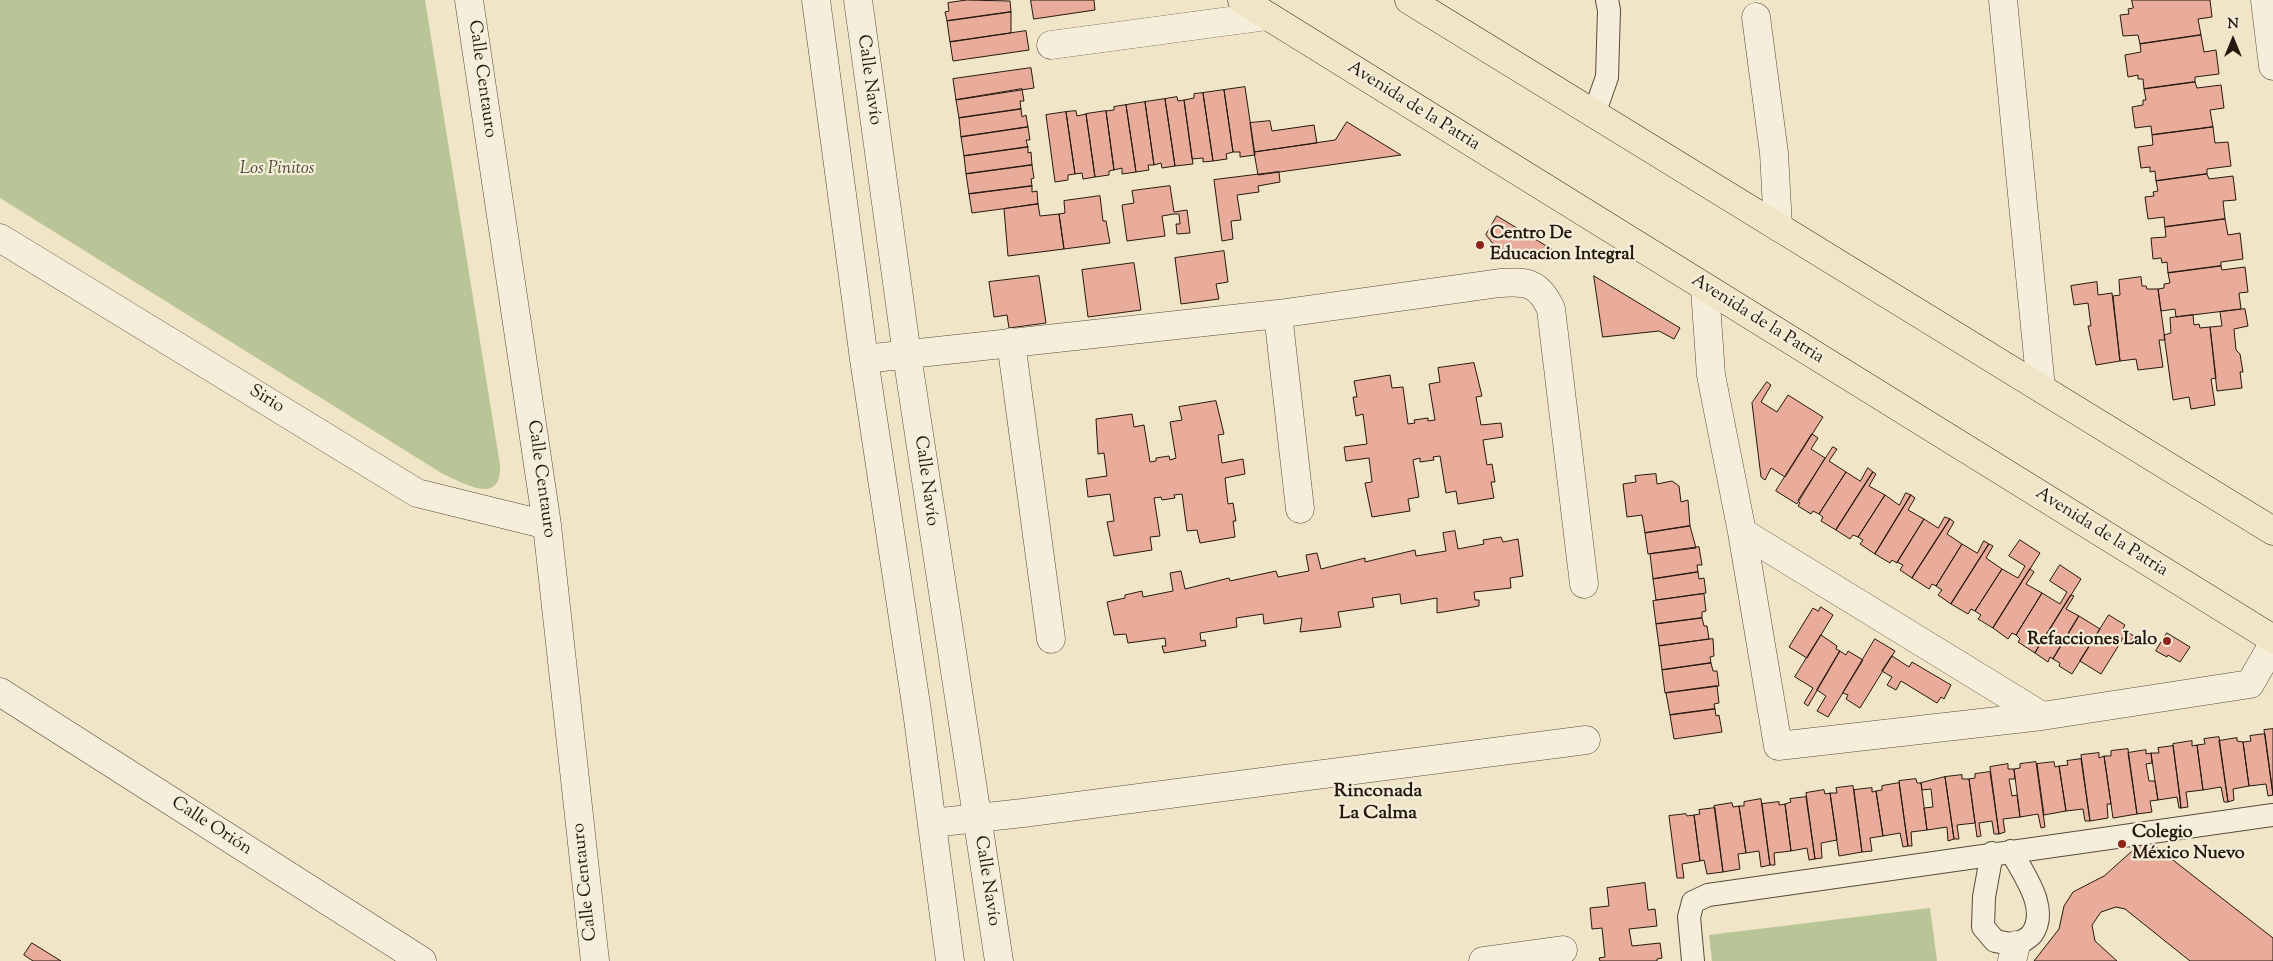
<!DOCTYPE html>
<html>
<head>
<meta charset="utf-8">
<style>
	body { margin:0 }
	#map { position:relative; width:2273px; height:961px; overflow:hidden; background:#f0e5c6; font-family:"Sorts Mill Goudy",serif }
	canvas { display:block }
	.north { position:absolute; left:2208px; top:15px; width:50px; height:50px; -webkit-text-stroke:4px #f5eeda; paint-order:stroke; rotate:0deg; font-size:14px; font-weight:700; line-height:20px; text-align:center; color:#25180e }
	.north::after { content:''; display:block; margin:auto; width:18px; height:22px; background:#25180e; clip-path:polygon(50% 0,100% 100%,50% 72%,0 100%) }
</style>
</head>
<body>
<div id="map">
<canvas width="2273" height="961"></canvas>
<div class="north">N</div>
</div>
<script>
const context = document.querySelector('canvas').getContext('2d');
context.lineJoin = 'round';
function fillPath(path, color) { context.fillStyle = color; context.fill(path, 'evenodd'); }
function trace(path, color, width, dash) { context.strokeStyle = color; context.lineWidth = width; context.lineCap = dash ? 'butt' : 'round'; context.setLineDash(dash || []); context.stroke(path); }
function drawText(font, color, halo, rows, align = 'center') {
  context.font = font + ' "Sorts Mill Goudy",serif'; context.lineWidth = 4.5; context.setLineDash([]); context.textBaseline = 'middle'; context.strokeStyle = halo; context.fillStyle = color; for (const [text, x, y, turn = 0] of rows) {
    context.save(); context.translate(x, y); context.rotate((+turn || 0) * Math.PI / 180); context.textAlign = isNaN(turn) ? turn : align; if (halo) context.strokeText(text, 0, 0); context.fillText(text, 0, 0); context.restore();
  }
}
const green = new Path2D(`
	M 0,0 L 425,0 L 500,465 C 502,507 464,483 443,474 L 0,198 Z
	M 1930,908 L 1937,961 L 1712,961 L 1709,935 Z`);
const building = new Path2D(`
	M 967,0 L 1010,1 L 1011,12 L 947,21 L 945,12 L 949,11 L 948,3 Z
	M 1031,0 L 1094,0 L 1095,10 L 1034,19 Z
	M 2132,0 L 2210,0 L 2212,17 L 2198,19 L 2201,35 L 2140,44 L 2138,35 L 2123,36 L 2120,15 L 2129,14 L 2128,9 L 2133,8 Z
	M 1011,12 L 1011,33 L 950,42 L 947,21 Z
	M 1026,31 L 1029,50 L 953,61 L 950,42 Z
	M 2201,35 L 2204,52 L 2216,50 L 2219,74 L 2195,77 L 2195,82 L 2144,89 L 2143,79 L 2138,79 L 2138,75 L 2128,77 L 2125,55 L 2141,52 L 2140,44 Z
	M 1031,68 L 1034,88 L 956,100 L 953,79 Z
	M 2195,82 L 2197,88 L 2221,85 L 2224,108 L 2210,110 L 2213,127 L 2152,135 L 2151,126 L 2135,128 L 2132,107 L 2143,105 L 2143,100 L 2146,100 L 2144,89 Z
	M 1245,87 L 1255,155 L 1240,157 L 1240,152 L 1233,152 L 1224,90 Z
	M 1022,89 L 1024,101 L 1020,101 L 1021,109 L 959,118 L 956,100 Z
	M 1224,90 L 1233,152 L 1226,154 L 1227,159 L 1213,161 L 1203,93 Z
	M 1203,93 L 1213,161 L 1203,162 L 1203,158 L 1192,159 L 1184,100 L 1194,98 L 1194,94 Z
	M 1177,97 L 1178,101 L 1184,100 L 1193,164 L 1175,166 L 1165,99 Z
	M 1165,99 L 1175,166 L 1162,168 L 1161,163 L 1154,165 L 1145,102 Z
	M 1145,102 L 1154,165 L 1148,165 L 1149,170 L 1136,172 L 1126,105 Z
	M 1126,105 L 1136,172 L 1122,174 L 1122,168 L 1114,170 L 1106,111 L 1114,110 L 1114,107 Z
	M 1021,109 L 1022,117 L 1026,115 L 1028,127 L 961,137 L 959,118 Z
	M 1076,111 L 1077,116 L 1086,114 L 1095,177 L 1083,179 L 1082,173 L 1075,174 L 1066,112 Z
	M 1106,111 L 1114,170 L 1109,171 L 1109,175 L 1095,177 L 1086,114 Z
	M 1066,112 L 1075,174 L 1068,175 L 1068,180 L 1055,182 L 1046,115 Z
	M 1270,121 L 1272,131 L 1314,125 L 1317,143 L 1254,152 L 1250,123 Z
	M 1347,122 L 1401,155 L 1258,175 L 1254,152 L 1335,140 Z
	M 1028,127 L 1030,140 L 1026,140 L 1028,147 L 964,156 L 961,137 Z
	M 2213,127 L 2215,143 L 2228,142 L 2231,166 L 2207,169 L 2207,174 L 2156,181 L 2155,171 L 2150,172 L 2150,167 L 2141,168 L 2138,147 L 2153,145 L 2152,135 Z
	M 1028,147 L 1028,153 L 1031,152 L 1032,165 L 966,174 L 964,156 Z
	M 1032,165 L 1034,178 L 1031,179 L 1032,186 L 969,194 L 966,174 Z
	M 1279,172 L 1280,182 L 1258,186 L 1259,192 L 1237,195 L 1241,220 L 1231,221 L 1233,239 L 1222,241 L 1214,180 Z
	M 2207,174 L 2209,179 L 2233,176 L 2236,200 L 2223,201 L 2225,219 L 2165,227 L 2164,217 L 2148,219 L 2145,197 L 2154,196 L 2153,192 L 2158,191 L 2156,181 Z
	M 1032,186 L 1032,192 L 1037,191 L 1038,204 L 972,213 L 969,194 Z
	M 1170,186 L 1174,212 L 1187,210 L 1190,233 L 1177,234 L 1176,224 L 1180,224 L 1179,214 L 1174,214 L 1162,216 L 1165,236 L 1127,241 L 1122,205 L 1134,203 L 1132,191 Z
	M 1100,196 L 1103,221 L 1106,221 L 1110,243 L 1064,249 L 1059,214 L 1065,213 L 1064,201 Z
	M 1038,204 L 1040,216 L 1059,214 L 1064,249 L 1008,256 L 1004,209 Z
	M 1497,216 L 1558,253 L 1506,260 L 1486,235 Z
	M 2225,219 L 2228,235 L 2240,233 L 2243,259 L 2221,262 L 2221,266 L 2168,273 L 2167,262 L 2162,263 L 2161,258 L 2153,259 L 2151,238 L 2166,237 L 2165,227 Z
	M 1224,251 L 1228,282 L 1216,284 L 1219,299 L 1181,304 L 1175,258 Z
	M 1134,263 L 1141,310 L 1088,317 L 1082,270 Z
	M 2221,266 L 2222,270 L 2245,267 L 2248,292 L 2239,293 L 2241,309 L 2176,317 L 2175,309 L 2161,311 L 2158,289 L 2164,288 L 2164,284 L 2170,283 L 2168,273 Z
	M 1039,276 L 1046,323 L 1009,328 L 1007,315 L 994,317 L 989,282 Z
	M 1594,276 L 1680,328 L 1674,339 L 1659,331 L 1603,337 Z
	M 2141,277 L 2142,286 L 2146,286 L 2147,289 L 2158,289 L 2165,340 L 2159,340 L 2163,367 L 2138,370 L 2136,359 L 2120,361 L 2113,296 L 2120,295 L 2119,280 Z
	M 2097,282 L 2098,295 L 2112,293 L 2120,361 L 2096,365 L 2088,326 L 2091,326 L 2088,303 L 2074,305 L 2071,286 Z
	M 2245,309 L 2248,326 L 2234,329 L 2236,350 L 2240,354 L 2243,372 L 2240,372 L 2242,388 L 2217,391 L 2210,327 L 2222,326 L 2220,312 Z
	M 2193,315 L 2194,325 L 2199,324 L 2200,328 L 2210,327 L 2216,378 L 2211,379 L 2215,405 L 2191,409 L 2189,397 L 2173,400 L 2164,335 L 2171,333 L 2170,318 Z
	M 1474,363 L 1482,396 L 1476,397 L 1481,425 L 1501,423 L 1503,437 L 1483,440 L 1487,465 L 1492,464 L 1495,482 L 1491,482 L 1494,498 L 1458,504 L 1456,491 L 1446,493 L 1440,456 L 1433,457 L 1434,460 L 1420,462 L 1420,458 L 1413,460 L 1419,497 L 1408,499 L 1410,511 L 1372,517 L 1365,483 L 1372,482 L 1369,458 L 1346,461 L 1344,447 L 1367,444 L 1363,414 L 1356,416 L 1353,397 L 1357,397 L 1354,381 L 1390,375 L 1392,388 L 1403,387 L 1408,424 L 1415,423 L 1414,420 L 1428,418 L 1428,421 L 1435,420 L 1429,384 L 1440,382 L 1438,368 Z
	M 1767,382 L 1771,385 L 1761,402 L 1777,412 L 1788,395 L 1823,417 L 1785,477 L 1771,468 L 1765,480 L 1761,477 L 1752,403 Z
	M 1216,401 L 1224,434 L 1218,435 L 1222,463 L 1243,459 L 1245,474 L 1225,478 L 1228,504 L 1233,503 L 1236,521 L 1233,521 L 1235,537 L 1200,543 L 1197,530 L 1187,531 L 1182,494 L 1174,495 L 1175,498 L 1162,500 L 1161,497 L 1154,498 L 1160,536 L 1150,537 L 1152,550 L 1114,556 L 1107,522 L 1114,521 L 1110,494 L 1088,497 L 1086,479 L 1107,476 L 1104,453 L 1098,454 L 1096,419 L 1132,414 L 1134,427 L 1144,425 L 1150,462 L 1156,461 L 1156,458 L 1169,456 L 1170,460 L 1176,458 L 1170,422 L 1182,420 L 1179,407 Z
	M 1812,434 L 1818,438 L 1811,449 L 1825,458 L 1797,504 L 1776,491 Z
	M 1833,447 L 1837,449 L 1829,461 L 1846,472 L 1819,514 L 1813,511 L 1811,514 L 1798,506 L 1800,503 L 1798,501 Z
	M 1868,468 L 1873,472 L 1836,530 L 1821,521 L 1823,517 L 1819,514 L 1846,472 L 1860,481 Z
	M 1873,472 L 1876,474 L 1869,486 L 1885,495 L 1858,537 L 1853,535 L 1850,539 L 1836,530 Z
	M 1656,474 L 1657,484 L 1672,481 L 1679,486 L 1681,502 L 1688,500 L 1690,526 L 1645,533 L 1642,515 L 1627,517 L 1623,484 L 1636,482 L 1635,476 Z
	M 1906,493 L 1911,495 L 1875,554 L 1860,544 L 1863,540 L 1858,537 L 1885,495 L 1899,505 Z
	M 1911,495 L 1915,498 L 1908,510 L 1924,519 L 1897,563 L 1892,560 L 1890,563 L 1875,554 Z
	M 1945,517 L 1950,519 L 1912,578 L 1900,570 L 1903,565 L 1897,562 L 1924,519 L 1938,528 Z
	M 1950,519 L 1954,522 L 1947,534 L 1962,544 L 1936,586 L 1932,584 L 1929,589 L 1912,578 Z
	M 1690,526 L 1696,548 L 1648,554 L 1645,533 Z
	M 1455,531 L 1458,549 L 1484,544 L 1483,540 L 1501,537 L 1503,542 L 1518,539 L 1523,576 L 1510,578 L 1511,588 L 1474,592 L 1475,600 L 1479,600 L 1479,606 L 1437,613 L 1437,598 L 1401,604 L 1400,594 L 1372,598 L 1374,607 L 1338,612 L 1341,627 L 1300,632 L 1302,618 L 1264,624 L 1263,614 L 1236,618 L 1237,627 L 1200,633 L 1201,641 L 1205,640 L 1206,646 L 1164,653 L 1162,646 L 1166,646 L 1165,638 L 1128,643 L 1126,634 L 1114,635 L 1107,602 L 1125,598 L 1125,595 L 1142,591 L 1143,597 L 1173,591 L 1170,573 L 1181,571 L 1185,589 L 1229,578 L 1230,581 L 1276,571 L 1278,577 L 1309,571 L 1306,555 L 1317,553 L 1321,569 L 1365,558 L 1365,562 L 1415,550 L 1416,556 L 1446,551 L 1443,533 Z
	M 2020,540 L 2040,553 L 1993,628 L 1978,619 L 1981,615 L 1975,611 L 2002,569 L 2018,578 L 2025,566 L 2009,556 Z
	M 1984,541 L 1989,544 L 1951,604 L 1938,595 L 1942,590 L 1936,586 L 1962,544 L 1977,553 Z
	M 1989,544 L 1993,546 L 1986,558 L 2002,569 L 1975,611 L 1971,609 L 1968,614 L 1951,604 Z
	M 1699,547 L 1702,565 L 1697,565 L 1698,572 L 1653,579 L 1650,554 Z
	M 2060,565 L 2081,579 L 2035,653 L 2018,642 L 2020,639 L 2016,635 L 2042,593 L 2060,604 L 2067,592 L 2050,581 Z
	M 2030,569 L 2034,572 L 2026,584 L 2042,593 L 2016,635 L 2012,633 L 2008,639 L 1993,628 Z
	M 1698,572 L 1699,579 L 1704,578 L 1706,593 L 1656,600 L 1653,579 Z
	M 1704,594 L 1706,611 L 1702,612 L 1702,618 L 1656,624 L 1653,601 Z
	M 2071,595 L 2074,596 L 2066,609 L 2079,616 L 2053,659 L 2050,657 L 2048,662 L 2035,653 Z
	M 1821,607 L 1833,615 L 1807,658 L 1789,647 L 1813,608 L 1818,611 Z
	M 2109,615 L 2125,625 L 2123,629 L 2127,632 L 2101,674 L 2080,661 Z
	M 2079,616 L 2100,629 L 2072,674 L 2059,666 L 2060,663 L 2053,659 Z
	M 1702,618 L 1704,626 L 1707,626 L 1709,639 L 1659,646 L 1656,624 Z
	M 2127,632 L 2134,636 L 2129,644 L 2122,639 Z
	M 2167,633 L 2190,647 L 2180,662 L 2168,655 L 2167,657 L 2156,651 Z
	M 1821,635 L 1837,646 L 1836,649 L 1840,651 L 1808,706 L 1804,703 L 1813,688 L 1795,677 Z
	M 1713,639 L 1714,656 L 1710,657 L 1711,663 L 1662,670 L 1659,646 Z
	M 1875,639 L 1895,651 L 1860,708 L 1846,699 L 1848,695 L 1843,693 Z
	M 1840,651 L 1846,655 L 1848,651 L 1863,660 L 1828,717 L 1817,711 L 1826,696 L 1817,690 Z
	M 1892,656 L 1909,667 L 1912,662 L 1951,685 L 1944,699 L 1941,697 L 1937,703 L 1901,681 L 1896,690 L 1887,685 L 1892,677 L 1882,671 Z
	M 1711,663 L 1713,671 L 1717,671 L 1719,686 L 1665,693 L 1662,670 Z
	M 1717,686 L 1719,703 L 1714,704 L 1715,709 L 1670,715 L 1666,693 Z
	M 1715,709 L 1716,716 L 1719,715 L 1722,732 L 1674,739 L 1670,715 Z
	M 2273,729 L 2273,795 L 2264,730 Z
	M 2265,734 L 2273,795 L 2268,796 L 2266,784 L 2249,786 L 2243,742 L 2251,741 L 2250,736 Z
	M 2219,737 L 2228,802 L 2224,802 L 2221,787 L 2203,790 L 2197,745 L 2205,744 L 2204,739 Z
	M 2237,738 L 2237,741 L 2243,742 L 2249,786 L 2233,789 L 2234,800 L 2228,802 L 2219,741 Z
	M 2192,741 L 2192,746 L 2197,745 L 2203,790 L 2186,792 L 2188,807 L 2181,808 L 2173,744 Z
	M 2173,746 L 2180,797 L 2181,808 L 2179,808 L 2177,797 L 2158,800 L 2155,781 L 2151,753 L 2159,753 L 2158,748 Z
	M 2128,749 L 2137,814 L 2113,818 L 2104,756 L 2111,756 L 2111,751 Z
	M 2146,750 L 2146,754 L 2151,753 L 2152,763 L 2146,764 L 2149,781 L 2155,781 L 2158,800 L 2150,801 L 2152,812 L 2137,814 L 2128,753 Z
	M 2099,753 L 2099,758 L 2104,756 L 2111,804 L 2107,804 L 2108,818 L 2090,821 L 2081,755 Z
	M 2081,759 L 2090,821 L 2085,821 L 2083,809 L 2066,811 L 2059,766 L 2068,765 L 2067,761 Z
	M 2036,762 L 2045,827 L 2041,828 L 2038,814 L 2020,817 L 2014,769 L 2020,768 L 2020,764 Z
	M 2054,762 L 2055,767 L 2059,766 L 2066,811 L 2044,815 L 2037,764 Z
	M 2008,764 L 2008,769 L 2014,769 L 2015,779 L 2009,779 L 2012,796 L 2017,795 L 2020,817 L 2003,819 L 2005,832 L 1999,834 L 1990,767 Z
	M 1990,772 L 1999,834 L 1994,834 L 1992,821 L 1979,823 L 1981,836 L 1977,837 L 1969,779 L 1975,778 L 1975,774 Z
	M 1962,775 L 1962,779 L 1969,779 L 1975,823 L 1957,825 L 1959,839 L 1954,839 L 1945,777 Z
	M 1945,777 L 1954,839 L 1948,841 L 1947,827 L 1927,830 L 1924,808 L 1933,807 L 1931,789 L 1922,790 L 1921,783 Z
	M 1916,779 L 1917,783 L 1921,783 L 1927,830 L 1911,832 L 1912,846 L 1908,846 L 1899,781 Z
	M 1899,783 L 1908,846 L 1903,847 L 1900,833 L 1883,836 L 1876,791 L 1882,790 L 1882,786 Z
	M 1853,786 L 1862,852 L 1839,856 L 1830,793 L 1837,793 L 1836,788 Z
	M 1872,788 L 1872,792 L 1876,791 L 1883,836 L 1870,838 L 1872,851 L 1862,852 L 1854,790 Z
	M 1824,790 L 1825,794 L 1830,793 L 1837,840 L 1821,843 L 1822,858 L 1815,859 L 1806,793 Z
	M 1806,797 L 1815,859 L 1809,860 L 1807,848 L 1791,851 L 1785,804 L 1791,802 L 1790,799 Z
	M 1761,799 L 1770,865 L 1761,867 L 1759,851 L 1746,853 L 1739,806 L 1744,806 L 1744,802 Z
	M 1779,802 L 1779,805 L 1785,804 L 1791,851 L 1774,853 L 1775,865 L 1770,865 L 1762,804 Z
	M 1732,803 L 1733,807 L 1739,806 L 1746,853 L 1738,854 L 1740,869 L 1723,872 L 1714,806 Z
	M 1715,808 L 1723,872 L 1707,874 L 1704,860 L 1700,861 L 1694,815 L 1700,814 L 1699,810 Z
	M 1686,814 L 1687,816 L 1694,815 L 1700,861 L 1682,864 L 1684,878 L 1677,878 L 1669,816 Z
	M 2146,839 L 2273,938 L 2273,961 L 2190,961 L 2125,909 L 2116,907 L 2101,912 L 2092,925 L 2095,941 L 2117,961 L 2034,961 L 2059,929 L 2064,906 L 2073,892 L 2104,876 Z
	M 1645,883 L 1648,910 L 1655,909 L 1657,926 L 1629,929 L 1632,946 L 1660,943 L 1662,958 L 1657,959 L 1657,961 L 1600,961 L 1599,958 L 1605,957 L 1602,928 L 1592,929 L 1590,908 L 1609,906 L 1607,888 Z
	M 32,943 L 61,961 L 33,961 L 24,955 Z`);
const lane = new Path2D(`
	M 1594,114 L 1607,77 L 1609,10 L 1607,0
	M 1992,853 L 1984,897 L 1983,927 L 1995,941 L 2016,945 C 2021,942 2029,938 2032,934 C 2050,908 2023,874 2011,851
	M 1693,961 L 1689,917 L 1693,902 L 1708,895 L 2273,815`);
const street = new Path2D(`
	M 469,0 L 547,525 L 595,961
	M 816,0 L 864,359 L 917,711 L 950,961
	M 858,0 L 907,355 L 999,961
	M 2003,0 L 2041,388
	M 2265,0 L 2273,66
	M 1756,17 L 1774,153 L 1778,227
	M 1051,45 L 1267,16
	M 0,238 L 417,493 L 547,525
	M 1705,289 L 1711,375 L 1742,532 L 1778,746 L 2042,716 L 2250,684 L 2273,644
	M 1278,314 L 1300,509
	M 1011,342 L 1051,639
	M 864,359 L 1278,314 L 1500,283 C 1528,281 1539,283 1551,309 L 1584,584
	M 1742,532 L 2042,716
	M 0,692 L 422,961
	M 932,823 L 1023,813 L 1586,740
	M 1483,961 L 1563,950
	M 2012,961 L 2016,945`);
const primary = new Path2D(`
	M 1242,0 L 2273,639
	M 1409,0 L 2273,531`);
const markers = [
	[1480,245,5,"#8f2418"],
	[2167,641,5,"#8f2418"],
	[2122,844,5,"#8f2418"]
];
const streetNames = [
	["Calle Centauro",481,79,82],
	["Calle Navío",868,80,82],
	["Avenida de la Patria",1413,107,32],
	["Avenida de la Patria",1757,320,32],
	["Sirio",266,400,31],
	["Calle Centauro",540,479,82],
	["Calle Navío",925,481,82],
	["Avenida de la Patria",2101,533,32],
	["Calle Orión",211,827,33],
	["Calle Navío",986,881,81],
	["Calle Centauro",586,882,-96]
];
const parkNames = [
	["Los Pinitos",277,170]
];
const poiNames = [
	["Centro De",1490,235],
	["Educacion Integral",1490,256],
	["Refacciones Lalo",2157,641,"right"],
	["Colegio",2132,834],
	["México Nuevo",2132,855]
];
const neighbourhoodNames = [
	["Rinconada",1378,793],
	["La Calma",1378,815]
];
fillPath(green, '#b9c596');
fillPath(building, '#e9ab9a');
trace(building, '#25180e', 1);
trace(lane, '#584b3c', 24);
trace(street, '#584b3c', 29);
trace(primary, '#25180e', 29);
trace(lane, '#f5eeda', 22);
trace(street, '#f5eeda', 28);
trace(primary, '#f0e5c6', 28);
for (const [x, y, r, color] of markers) { const dot = new Path2D(); dot.arc(x, y, r, 0, 2 * Math.PI); context.fillStyle = color; context.fill(dot); trace(dot, '#f5eeda', 2); }
drawText('18px', '#25180e', '#f5eeda', streetNames);
drawText('italic 18px', '#514c37', '#f5eeda', parkNames);
drawText('bold 18px', '#25180e', '#f5eeda', poiNames, 'left');
drawText('bold 19px', '#25180e', '#f5eeda', neighbourhoodNames);
</script>
</body>
</html>
